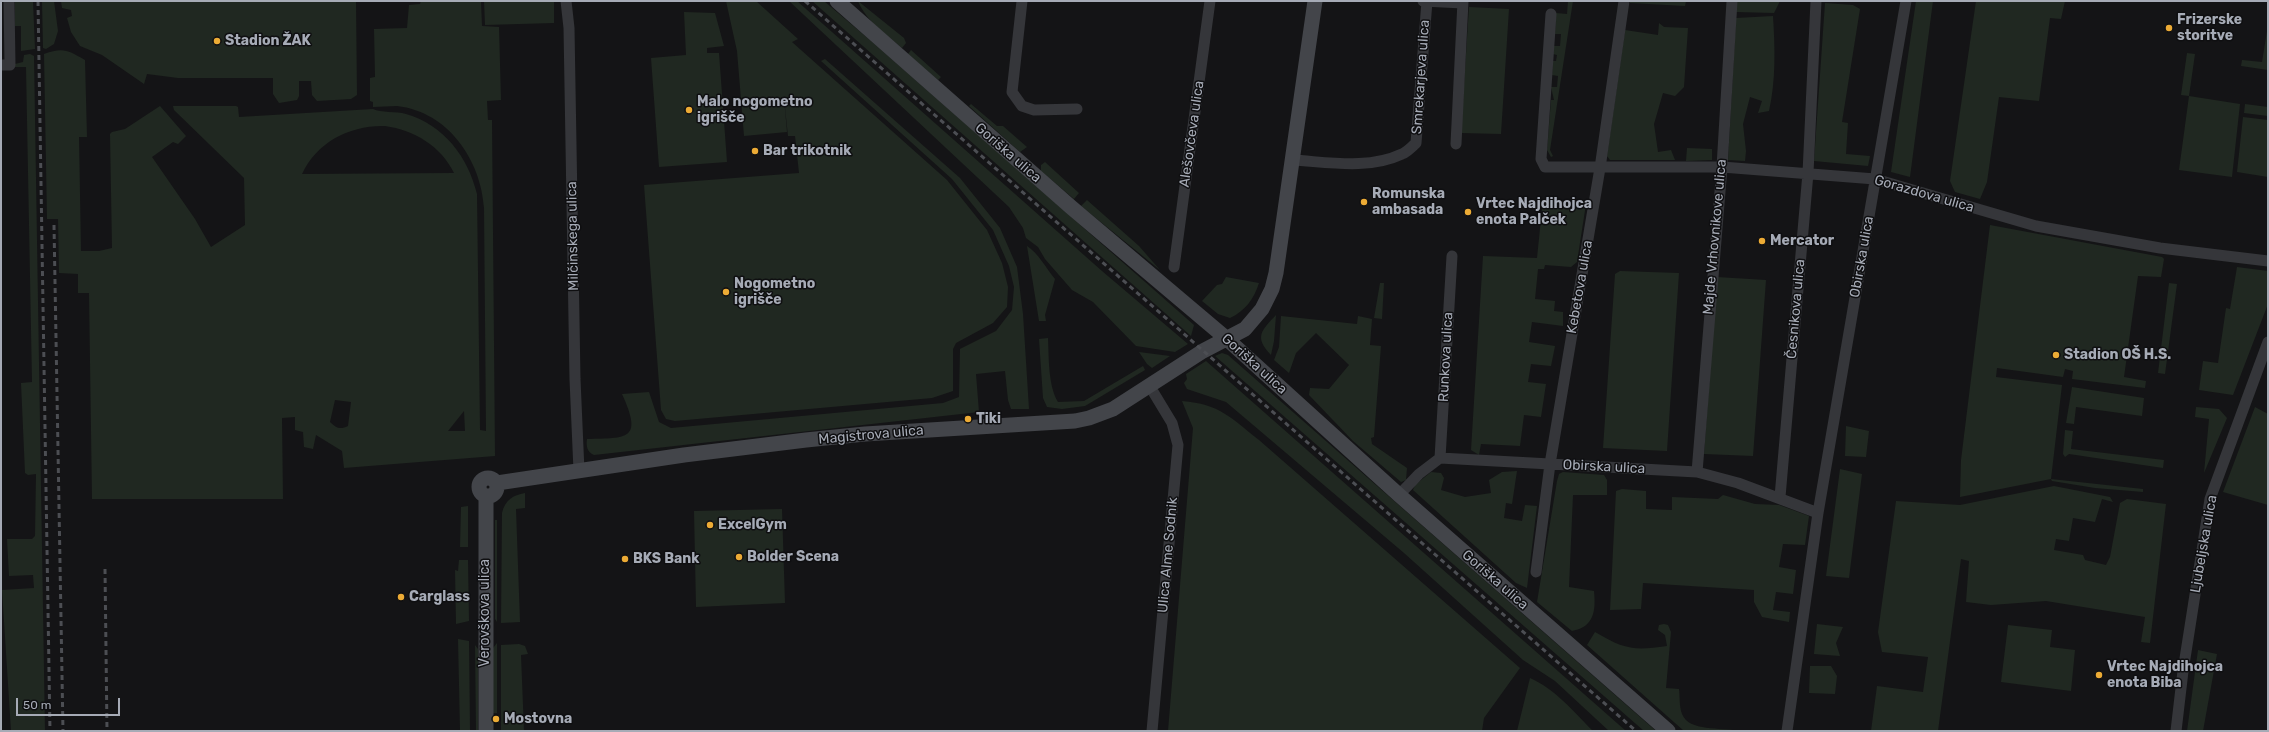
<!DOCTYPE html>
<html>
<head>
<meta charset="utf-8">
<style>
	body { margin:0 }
	#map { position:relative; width:2269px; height:732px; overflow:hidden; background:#141416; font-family:Rubik,sans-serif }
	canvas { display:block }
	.frame { position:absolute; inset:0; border:2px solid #a6abb6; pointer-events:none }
	.scale { position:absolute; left:16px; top:698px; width:104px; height:18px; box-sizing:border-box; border:2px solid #a6abb6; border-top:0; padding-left:5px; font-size:12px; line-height:14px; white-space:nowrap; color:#a6abb6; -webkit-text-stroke:3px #0f0f11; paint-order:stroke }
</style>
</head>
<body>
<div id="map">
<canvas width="2269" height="732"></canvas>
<div class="frame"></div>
<div class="scale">50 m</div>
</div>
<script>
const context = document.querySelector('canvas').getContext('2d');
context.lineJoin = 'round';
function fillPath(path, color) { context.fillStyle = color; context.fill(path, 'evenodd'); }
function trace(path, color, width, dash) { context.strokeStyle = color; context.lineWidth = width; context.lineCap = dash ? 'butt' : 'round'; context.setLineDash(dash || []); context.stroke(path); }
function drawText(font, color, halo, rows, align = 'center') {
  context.font = font + ' Rubik,sans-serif'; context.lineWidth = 3; context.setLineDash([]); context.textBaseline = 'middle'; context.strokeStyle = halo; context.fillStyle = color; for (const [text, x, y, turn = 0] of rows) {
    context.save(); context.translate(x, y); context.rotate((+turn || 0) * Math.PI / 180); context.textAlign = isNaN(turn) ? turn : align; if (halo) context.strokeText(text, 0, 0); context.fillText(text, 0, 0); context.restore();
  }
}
const green = new Path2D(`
	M 15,1 L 33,1 L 35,49 L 21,51 L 21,26 L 15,26 Z
	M 42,1 L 54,1 L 58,31 L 54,44 L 46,49 L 43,48 Z
	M 61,1 L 356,1 L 357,95 L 351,99 L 317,101 L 312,95 L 311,81 L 299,81 L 299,96 L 297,100 L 279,103 L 273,94 L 273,78 L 178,78 L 147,74 L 144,84 L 102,55 L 80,46 L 71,32 L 67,18 L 72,16 L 71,10 L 62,8 Z
	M 421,1 L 481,1 L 482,26 L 499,27 L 501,100 L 487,101 L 488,120 L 492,120 L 495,456 L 344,468 L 342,451 L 316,435 L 313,449 L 304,447 L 303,432 L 295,430 L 295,417 L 282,418 L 283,499 L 92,499 L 89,293 L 78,293 L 78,274 L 59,273 L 58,219 L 47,219 L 44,54 C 63,47 68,50 85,60 L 87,137 L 79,137 L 81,251 L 99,251 L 112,248 L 110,134 L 112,132 L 125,129 L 160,106 L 186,136 L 178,144 L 173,142 L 152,157 L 195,219 L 211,247 L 245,225 L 244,178 L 174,110 L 173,106 L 236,106 L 238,107 L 239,117 L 373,109 C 381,113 396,111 406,114 C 444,125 468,157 477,194 L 480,430 L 486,431 L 484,208 C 481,161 449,112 397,106 C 389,106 381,107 373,107 L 373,102 L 370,101 L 370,78 L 375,77 L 374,29 L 407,28 L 409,5 L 420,4 ZM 385,126 C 414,130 441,146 454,173 L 302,174 C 317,142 350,125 385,126 ZM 335,400 L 351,402 L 348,426 C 340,430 336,428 330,422 ZM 464,411 L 465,431 L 448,431 Z
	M 484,1 L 554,1 L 554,23 L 485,25 Z
	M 726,1 L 756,1 L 798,39 L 792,42 L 947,180 L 987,230 L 1002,263 L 1008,287 L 1007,307 L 993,323 L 956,343 L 953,349 L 953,391 L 932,398 L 675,421 L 666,419 L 661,410 L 644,185 L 799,173 L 795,136 L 788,136 L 784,98 L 787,132 L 744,136 L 737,51 Z
	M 789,1 L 797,1 L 1102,271 L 1188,344 L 1175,352 L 1136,346 L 1093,302 L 1072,290 L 1045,259 L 1038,247 L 1026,238 L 1023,228 L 1009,207 Z
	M 812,1 L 824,1 L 871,41 L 1194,325 L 1191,336 Z
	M 858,1 L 904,38 L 906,43 L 902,48 C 886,34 866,21 858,1 Z
	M 1568,1 L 1573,1 L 1550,150 L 1553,156 L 1551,157 L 1547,150 L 1551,100 L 1554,100 L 1551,87 L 1557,87 L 1558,76 L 1552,75 L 1553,61 L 1556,61 L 1557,55 L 1553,54 L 1554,46 L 1560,46 L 1561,34 L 1555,34 L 1556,13 L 1567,14 Z
	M 1630,1 L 1686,1 L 1685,6 L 1630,3 Z
	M 1737,1 L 1780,1 L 1774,13 L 1736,12 Z
	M 1916,1 L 1933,1 L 1910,177 L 1891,172 Z
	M 1976,1 L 2065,1 L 2061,19 L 2050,18 L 2039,101 L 1999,97 L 1987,182 L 1980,199 L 1955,192 L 1950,181 Z
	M 1825,3 L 1853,5 L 1860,9 L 1842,122 L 1848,123 L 1846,154 L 1870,156 L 1868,166 L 1814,161 Z
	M 1469,7 L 1509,9 L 1501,134 L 1461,133 Z
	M 684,12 L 715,13 L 724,46 L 707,48 L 707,53 L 719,53 L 727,162 L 659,167 L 651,58 L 686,55 Z
	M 1773,16 C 1775,47 1776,81 1769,111 L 1758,113 L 1762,101 L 1750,97 L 1743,124 L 1746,151 L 1745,161 L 1728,160 L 1736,18 Z
	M 1659,23 L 1664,27 L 1688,28 L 1684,87 L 1675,96 L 1663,93 L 1654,124 L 1658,152 L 1671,150 L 1675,160 L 1610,160 L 1607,156 L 1625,30 L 1658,35 Z
	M 2267,31 L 2268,70 L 2241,66 L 2242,60 L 2262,62 Z
	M 911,50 L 941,77 L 938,80 L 908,54 Z
	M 2187,53 L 2195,54 L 2189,96 L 2240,104 L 2232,177 L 2179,170 L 2189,96 L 2181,95 Z
	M 30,54 L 34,56 L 45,731 L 11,731 L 2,590 L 34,588 L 33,575 L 9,576 L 7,539 L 32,539 L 35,536 L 36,474 L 28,475 L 25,473 L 21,383 L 32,382 L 26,67 L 15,67 L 15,64 L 23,62 L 24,55 Z
	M 825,59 L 960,178 L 1000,228 L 1017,267 L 1023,314 L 1029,409 L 1011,409 L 1008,400 L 1005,371 L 976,374 L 979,412 L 594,455 C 587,452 586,446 587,439 C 628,438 643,440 622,394 L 649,392 L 659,422 L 671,428 L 943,403 L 959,397 L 960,349 L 996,331 L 1012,310 L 1014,287 L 1009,266 L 993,230 L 952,179 L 821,61 Z
	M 971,104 L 997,126 L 1003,126 L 1027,147 L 1020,152 L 969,106 Z
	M 2245,104 L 2268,107 L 2268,116 L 2244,113 Z
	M 2243,117 L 2268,120 L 2268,177 L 2237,172 Z
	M 1687,148 L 1712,149 L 1712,160 L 1686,161 Z
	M 1045,162 L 1079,193 L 1074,199 L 1041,171 L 1041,165 Z
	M 1543,199 L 1586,204 L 1577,262 L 1571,267 L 1545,265 L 1544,269 L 1538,269 L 1535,299 L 1555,301 L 1554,311 L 1563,312 L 1563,326 L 1532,322 L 1529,342 L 1555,346 L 1551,366 L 1531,364 L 1528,382 L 1546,384 L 1541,417 L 1524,415 L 1520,446 L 1481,444 L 1479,455 L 1471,450 L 1483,256 L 1537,258 Z
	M 1087,200 L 1139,246 L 1160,270 L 1081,206 Z
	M 1990,225 L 2162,257 L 2164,259 L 2161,277 L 2138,276 L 2124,377 L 2146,381 L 2145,388 L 2072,379 L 2073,371 L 2065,369 L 2063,377 L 1997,368 L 1996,377 L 2062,385 L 2051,479 L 2143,489 L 2143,492 L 2095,488 L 2052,481 L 2051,479 L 1960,497 L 1961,460 Z
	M 1027,246 C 1038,253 1046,268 1055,279 L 1045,315 L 1046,321 L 1039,321 Z
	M 2237,267 L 2268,271 L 2268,304 L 2233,395 L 2199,390 L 2203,361 L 2218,363 L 2226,308 L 2230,309 Z
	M 1620,271 L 1679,273 L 1667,451 L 1603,448 L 1615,274 Z
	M 1226,277 L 1259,283 C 1254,299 1245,311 1230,318 L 1218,314 L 1202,301 L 1217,285 L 1222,284 Z
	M 1717,277 L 1766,280 L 1753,456 L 1704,454 Z
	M 1380,283 L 1384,283 L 1382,319 L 1374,318 Z
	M 2169,283 L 2177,284 L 2165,374 L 2158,373 Z
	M 1276,315 L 1274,341 L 1271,355 C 1254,337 1261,331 1276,315 Z
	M 1281,316 L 1357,324 L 1358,316 L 1372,319 L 1370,345 L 1381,346 L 1374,437 L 1371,438 L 1372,444 L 1407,468 L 1406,480 L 1401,482 L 1353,441 L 1309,395 L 1310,388 L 1329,389 L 1349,365 L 1316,333 L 1296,353 L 1289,373 L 1274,360 L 1279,347 Z
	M 1048,338 C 1049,358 1048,385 1058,402 L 1084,401 L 1143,366 L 1145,370 L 1085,406 L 1062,409 L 1047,407 L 1043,398 L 1039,339 Z
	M 1139,352 L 1170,356 L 1152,368 L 1147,364 Z
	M 1222,353 L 1228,355 L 1656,731 L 1644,731 L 1215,356 Z
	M 1206,361 L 1626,731 L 1609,731 L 1555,681 L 1523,660 L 1404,553 L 1226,402 L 1187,389 L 1184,383 L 1187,379 L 1186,374 Z
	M 2072,387 L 2144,398 L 2142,416 L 2076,407 L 2074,424 L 2066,423 Z
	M 1182,401 C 1220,404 1231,418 1259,440 L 1520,668 L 1484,718 L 1482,731 L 1168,731 L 1193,428 Z
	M 2196,407 L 2219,409 L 2227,418 L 2204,473 L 2209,419 L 2195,417 Z
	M 2255,407 L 2268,414 L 2268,505 L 2223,492 Z
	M 1846,426 L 1869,431 L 1866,457 L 1845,456 Z
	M 2065,430 L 2073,431 L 2071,449 L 2164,460 L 2163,468 L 2069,454 L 2065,457 L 2063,454 Z
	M 1840,469 L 1862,474 L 1849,578 L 1826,576 Z
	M 1517,471 L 1512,504 L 1506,503 L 1504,518 L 1522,521 L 1525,505 L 1537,506 L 1527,588 L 1516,583 L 1413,490 L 1415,485 L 1431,472 L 1441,473 L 1444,478 L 1441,490 L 1465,497 L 1491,493 L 1489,480 L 1502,472 Z
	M 1563,472 L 1604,475 L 1607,480 L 1607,495 L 1573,495 L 1569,587 L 1594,591 C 1596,611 1594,627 1572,631 L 1537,602 L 1557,481 L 1559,474 Z
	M 2054,486 L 2110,497 L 2113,502 L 2102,499 L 2095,522 L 2073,518 L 2069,541 L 2056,539 L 2054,550 L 2083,555 L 2085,560 L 2106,565 L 2110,557 L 2120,503 L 2127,499 L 2166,504 L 2150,643 L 2141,642 L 2145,617 L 2046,601 L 1991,605 L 1966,602 L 1969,561 L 1961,559 L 1938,731 L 1871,731 L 1877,686 L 1923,692 L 1928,657 L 1882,652 L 1878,632 L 1896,501 L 1960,505 Z
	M 1622,489 L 1646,491 L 1646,509 L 1672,510 L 1672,497 L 1718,499 L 1723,495 L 1755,504 L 1779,505 L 1809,516 L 1805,545 L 1783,544 L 1779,567 L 1796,570 L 1793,594 L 1776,592 L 1773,610 L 1790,612 L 1789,622 L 1762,617 L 1754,602 L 1754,590 L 1643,583 L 1641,609 L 1610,610 L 1616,491 Z
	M 525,493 L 525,508 L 516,509 L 520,622 L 501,623 L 502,513 C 505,500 513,495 525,493 Z
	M 468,506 L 468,547 L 460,547 L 461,507 Z
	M 782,509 L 785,603 L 696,607 L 694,511 Z
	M 495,520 L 497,520 L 497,622 L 495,619 Z
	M 459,560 L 468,560 L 469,621 L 456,624 L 455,570 L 458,571 Z
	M 1664,624 L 1668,625 L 1671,632 L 1666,688 L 1679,689 C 1680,696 1679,706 1682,714 C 1689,732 1721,727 1738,731 L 1684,731 L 1587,645 L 1595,632 C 1624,649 1633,651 1667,646 L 1665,635 L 1658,630 L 1659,625 Z
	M 1817,624 L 1843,627 L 1836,643 L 1840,656 L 1814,654 Z
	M 2008,625 L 2052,630 L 2050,647 L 2075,650 L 2071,691 L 2001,682 Z
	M 458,639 L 469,641 L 470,731 L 460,731 Z
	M 497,643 L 497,713 L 493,713 L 493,648 Z
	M 519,644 L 525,646 L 528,654 L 521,655 L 524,731 L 501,731 L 501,645 Z
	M 475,645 L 478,649 L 478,731 L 476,731 Z
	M 2198,650 L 2217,654 L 2203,731 L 2187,731 Z
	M 1810,666 L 1831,666 L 1837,676 L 1835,694 L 1809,693 Z
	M 1530,678 C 1555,689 1574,712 1593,731 L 1517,731 Z`);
const street = new Path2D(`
	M 566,1 L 569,28 L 575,379 L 579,471
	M 1022,1 L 1012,92 L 1022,106 L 1034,110 L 1077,109
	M 1423,1 L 1463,3
	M 1551,14 L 1541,159 L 1545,167 L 1722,167 L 1875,179 L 2036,226 L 2160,248 L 2268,261
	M 1,65 L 10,65 L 9,1
	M 1456,144 L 1463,1
	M 1292,160 C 1328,162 1368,170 1402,154 C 1407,152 1412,147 1416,143 L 1427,1
	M 1174,267 L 1210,1
	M 1149,385 L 1172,423 L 1178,445 L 1152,731
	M 1440,458 L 1452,256
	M 1697,472 L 1722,167 L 1732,1
	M 1399,495 L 1419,474 L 1440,458 L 1697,472 L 1738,483 L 1818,513
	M 1780,497 L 1808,173 L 1816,1
	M 1536,572 L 1550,464 L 1600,168 L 1624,1
	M 1787,731 L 1818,513 L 1906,1
	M 2176,731 L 2183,671 L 2210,499 L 2268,342`);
const secondary = new Path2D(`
	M 837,1 L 1072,208 L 1227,339 L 1399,495 L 1668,731
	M479 487a9 9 0 1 1 18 0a9 9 0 1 1-18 0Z
	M 497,483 L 684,455 L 806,440 L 865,434 L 1075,421 L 1089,418 L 1113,409 L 1203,351 L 1245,329 L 1262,309 L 1272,289 L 1276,273 L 1315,1
	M 486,731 L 486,496`);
const rail = new Path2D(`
	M 38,1 L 50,731
	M 805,1 L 1636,731
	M 54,225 L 63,731
	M 105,569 L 107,731`);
const markers = [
	[2169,28,4,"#ecab35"],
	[217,41,4,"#ecab35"],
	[689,110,4,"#ecab35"],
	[755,151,4,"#ecab35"],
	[1364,202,4,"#ecab35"],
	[1468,212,4,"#ecab35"],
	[1762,241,4,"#ecab35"],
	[726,292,4,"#ecab35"],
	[2056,355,4,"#ecab35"],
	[968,419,4,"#ecab35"],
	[710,525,4,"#ecab35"],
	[739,557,4,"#ecab35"],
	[625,559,4,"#ecab35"],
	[401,597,4,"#ecab35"],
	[2099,675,4,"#ecab35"],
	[496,719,4,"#ecab35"]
];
const poiNames = [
	["Frizerske",2177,20],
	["storitve",2177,36],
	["Stadion ŽAK",225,41],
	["Malo nogometno",697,102],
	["igrišče",697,118],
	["Bar trikotnik",763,151],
	["Romunska",1372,194],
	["ambasada",1372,210],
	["Vrtec Najdihojca",1476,204],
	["enota Palček",1476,220],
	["Mercator",1770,241],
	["Nogometno",734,284],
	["igrišče",734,300],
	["Stadion OŠ H.S.",2064,355],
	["Tiki",976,419],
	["ExcelGym",718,525],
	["Bolder Scena",747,557],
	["BKS Bank",633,559],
	["Carglass",409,597],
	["Vrtec Najdihojca",2107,667],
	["enota Biba",2107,683],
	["Mostovna",504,719]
];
const streetNames = [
	["Smrekarjeva ulica",1421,77,-86],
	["Alešovčeva ulica",1192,134,-82],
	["Goriška ulica",1008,153,41],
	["Gorazdova ulica",1924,194,16],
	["Milčinskega ulica",573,236,-91],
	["Majde Vrhovnikove ulica",1715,237,-85],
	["Obirska ulica",1862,257,-80],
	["Kebetova ulica",1580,287,-80],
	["Česnikova ulica",1796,309,-85],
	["Runkova ulica",1446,357,-87],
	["Goriška ulica",1254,364,42],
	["Magistrova ulica",871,435,-5],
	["Obirska ulica",1604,467,3],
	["Ljubeljska ulica",2204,544,-80],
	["Ulica Alme Sodnik",1168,555,-85],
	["Goriška ulica",1495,580,41],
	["Verovškova ulica",485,613,-90]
];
fillPath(green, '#202821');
trace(street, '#35363a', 11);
trace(secondary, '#43454a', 15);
trace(rail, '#4c4e53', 3, [5, 4]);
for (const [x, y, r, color] of markers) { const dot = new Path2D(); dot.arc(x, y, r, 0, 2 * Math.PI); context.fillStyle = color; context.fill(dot); trace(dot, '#0f0f11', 1.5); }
drawText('bold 14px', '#a6abb6', '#0f0f11', poiNames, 'left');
drawText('14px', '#a6abb6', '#0f0f11', streetNames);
</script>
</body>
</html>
